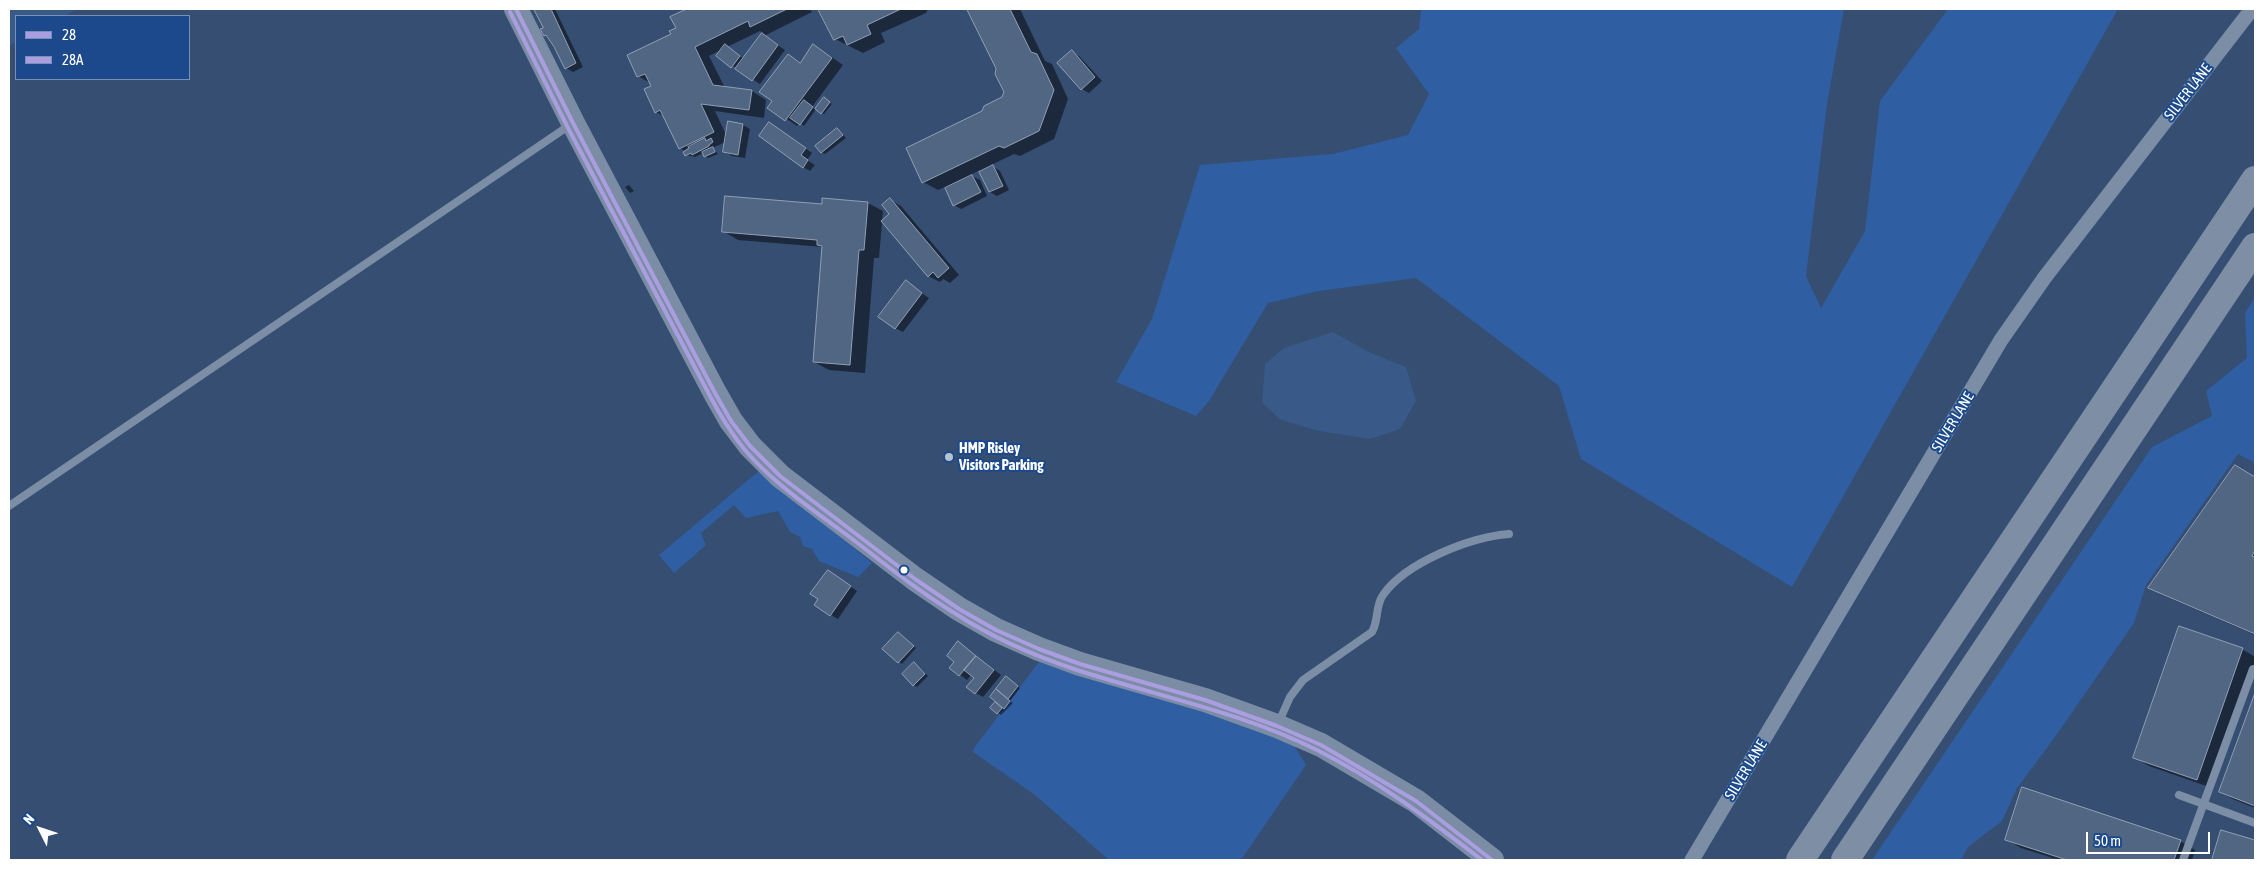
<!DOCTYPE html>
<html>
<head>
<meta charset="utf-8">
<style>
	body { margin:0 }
	#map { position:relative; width:2264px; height:869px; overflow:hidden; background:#354e72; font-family:"Asap Condensed",sans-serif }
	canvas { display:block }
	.frame { position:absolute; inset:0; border:10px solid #fff; pointer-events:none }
	.legend { position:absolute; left:15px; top:15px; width:175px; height:65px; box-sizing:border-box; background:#1b498c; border:1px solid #7692ba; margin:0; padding:6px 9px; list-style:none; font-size:15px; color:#fff }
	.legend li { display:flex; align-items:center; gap:10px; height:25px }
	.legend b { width:25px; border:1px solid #7692ba }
	.north { position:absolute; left:15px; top:804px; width:50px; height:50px; -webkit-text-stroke:4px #1b498c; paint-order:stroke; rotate:311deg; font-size:14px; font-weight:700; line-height:20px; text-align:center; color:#fff }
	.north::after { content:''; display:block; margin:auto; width:18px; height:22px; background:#fff; clip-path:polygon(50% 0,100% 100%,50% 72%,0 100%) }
	.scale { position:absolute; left:2086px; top:832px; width:124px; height:22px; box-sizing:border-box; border:2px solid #fff; border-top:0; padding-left:6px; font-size:15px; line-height:18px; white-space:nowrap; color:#fff; -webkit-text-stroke:4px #1b498c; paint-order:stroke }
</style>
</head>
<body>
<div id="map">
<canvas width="2264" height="869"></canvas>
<div class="frame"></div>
<ul class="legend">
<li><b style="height:6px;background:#ab9ee0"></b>28</li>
<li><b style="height:6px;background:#ab9ee0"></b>28A</li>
</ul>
<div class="north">N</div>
<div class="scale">50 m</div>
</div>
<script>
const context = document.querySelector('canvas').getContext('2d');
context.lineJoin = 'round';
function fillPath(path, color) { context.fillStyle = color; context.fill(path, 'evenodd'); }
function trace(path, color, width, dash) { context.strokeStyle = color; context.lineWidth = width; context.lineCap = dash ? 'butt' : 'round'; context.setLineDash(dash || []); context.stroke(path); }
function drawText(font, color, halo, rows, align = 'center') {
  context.font = font + ' "Asap Condensed",sans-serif'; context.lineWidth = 4; context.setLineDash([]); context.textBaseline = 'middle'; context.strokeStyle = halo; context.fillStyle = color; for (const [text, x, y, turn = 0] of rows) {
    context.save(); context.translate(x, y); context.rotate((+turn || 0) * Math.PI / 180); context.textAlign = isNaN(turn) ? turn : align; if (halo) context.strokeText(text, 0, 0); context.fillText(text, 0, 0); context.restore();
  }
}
const green = new Path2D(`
	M 1421,9 L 1844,9 L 1827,104 L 1806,276 L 1821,308 L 1865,231 L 1880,101 L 1948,9 L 2118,9 L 1792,587 L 1581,459 L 1559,386 L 1416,278 L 1319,291 L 1268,303 L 1209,401 L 1196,416 L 1116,382 L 1152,319 L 1200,165 L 1333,154 L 1408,135 L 1429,94 L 1396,48 L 1419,29 Z
	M 2255,297 L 2255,463 L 2238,454 L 2146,585 L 2134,623 L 2055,737 L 2017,788 L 2002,821 L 1968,847 L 1961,860 L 1872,860 L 2152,447 L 2212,416 L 2206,391 L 2247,358 L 2245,313 Z
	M 760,470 L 872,563 L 858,577 L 819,561 L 812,549 L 803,546 L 800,537 L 790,532 L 778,511 L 746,518 L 734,505 L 701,533 L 706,545 L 674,573 L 659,555 Z
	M 1039,662 L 1176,702 L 1292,742 L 1306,765 L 1241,860 L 1109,860 L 1035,795 L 973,752 L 974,748 Z`);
const water = new Path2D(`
	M 15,9 L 77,9 L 64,16 L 16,16 L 16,42 L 9,46 L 9,11 Z
	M 1333,332 L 1371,353 L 1406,367 L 1416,401 L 1400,429 L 1370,439 L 1319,431 L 1281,420 L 1262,403 L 1265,364 L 1284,348 Z`);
const shadow = new Path2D(`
	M 535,9 L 555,9 L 583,67 L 573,72 L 566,68 L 542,29 L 545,28 Z
	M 689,9 L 810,9 L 812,12 L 764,36 L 785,50 L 760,84 L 718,56 L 723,49 L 709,56 L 725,88 L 752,91 L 766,100 L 764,118 L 715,111 L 727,137 L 743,125 L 750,129 L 745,158 L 732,156 L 724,151 L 726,142 L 712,148 L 718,154 L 708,158 L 703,153 L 695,157 L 686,155 L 686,152 L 680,148 L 665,117 L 656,112 L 652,84 L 638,76 L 677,28 L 672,17 ZM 760,31 L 763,33 L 744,59 L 727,47 Z
	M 820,9 L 928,9 L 926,13 L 881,33 L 885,42 L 863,53 L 835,39 Z
	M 968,9 L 1020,9 L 1045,61 L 1052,64 L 1068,99 L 1054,139 L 1020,156 L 1014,154 L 991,165 L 1000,171 L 1009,190 L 997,196 L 990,192 L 980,170 L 970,175 L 980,180 L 987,196 L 961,209 L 954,205 L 945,187 L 938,190 L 923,182 L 983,112 L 1003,98 L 1005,92 L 998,69 Z
	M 814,45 L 843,65 L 812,107 L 816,109 L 804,126 L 800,123 L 797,126 L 769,107 L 774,101 L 788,55 L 801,63 Z
	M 1072,52 L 1079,56 L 1102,81 L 1089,93 L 1082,89 Z
	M 827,101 L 832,104 L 824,114 L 821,113 Z
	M 777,128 L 812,153 L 807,160 L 815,165 L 810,171 L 803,167 Z
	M 837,129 L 846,138 L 825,154 L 821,152 Z
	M 629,185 L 634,191 L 630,193 L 625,187 Z
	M 890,200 L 901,206 L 959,275 L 950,283 L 943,279 L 940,282 L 928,276 L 891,214 Z
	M 868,203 L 883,211 L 879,258 L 874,258 L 865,373 L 829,370 L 814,362 L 823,247 L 738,240 L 723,231 L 823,205 Z
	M 906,282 L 929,298 L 903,332 L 895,328 Z
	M 2236,467 L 2255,478 L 2255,635 L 2165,596 L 2150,588 Z
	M 836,576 L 857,591 L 838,619 L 831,615 Z
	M 901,635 L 916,648 L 902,664 L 884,649 Z
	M 959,643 L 1001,675 L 983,697 L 976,693 L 975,678 L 971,675 L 967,680 L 951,668 L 956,662 Z
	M 2242,649 L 2255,657 L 2255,663 L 2212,788 L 2149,766 L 2134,757 Z
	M 917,666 L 928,676 L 917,687 L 914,685 Z
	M 1007,678 L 1020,688 L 1010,701 L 1013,703 L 1001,715 L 992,708 L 997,702 L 991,697 Z
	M 2255,697 L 2255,808 L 2235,800 L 2220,792 Z
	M 2222,832 L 2255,842 L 2255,860 L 2213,860 Z
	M 2006,839 L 2180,841 L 2195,850 L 2192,860 L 2059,860 L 2021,848 Z`);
const building = new Path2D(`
	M 534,9 L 551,9 L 576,63 L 565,69 L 554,47 L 546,35 L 544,36 L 540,29 L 543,28 Z
	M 687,9 L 787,9 L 750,27 L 748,21 L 695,47 L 713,85 L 752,90 L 749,110 L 701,104 L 714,132 L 679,149 L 660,110 L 655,113 L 644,89 L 651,86 L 645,74 L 637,77 L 627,55 L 671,34 L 669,31 L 676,28 L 670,17 Z
	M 818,9 L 901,9 L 867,25 L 871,34 L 847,45 L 843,36 L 834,40 Z
	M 967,9 L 1010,9 L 1031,52 L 1037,54 L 1054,90 L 1039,131 L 1004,148 L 999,146 L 922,183 L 906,148 L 982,111 L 984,106 L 1002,97 L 1004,92 L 995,74 L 996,69 Z
	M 762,33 L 778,45 L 752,81 L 735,69 Z
	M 725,44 L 740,56 L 731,68 L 716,56 Z
	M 813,44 L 832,58 L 785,121 L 767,108 L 772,101 L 759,92 L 788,54 L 800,63 Z
	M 1072,50 L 1095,77 L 1081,90 L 1057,63 Z
	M 824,97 L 830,102 L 821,114 L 815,109 Z
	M 804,100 L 813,107 L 800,125 L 790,118 Z
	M 728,121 L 743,124 L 738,155 L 723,152 Z
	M 769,122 L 806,148 L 801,155 L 808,160 L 803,168 L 759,136 Z
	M 837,128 L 843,135 L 821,153 L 815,146 Z
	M 705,138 L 706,141 L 711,138 L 713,142 L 709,145 L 709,146 L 692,155 L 691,153 L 685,156 L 683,152 L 689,148 L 688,147 Z
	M 713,147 L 715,152 L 704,157 L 702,152 Z
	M 993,165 L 1003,186 L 989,192 L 979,172 Z
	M 972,175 L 981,192 L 953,206 L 945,188 Z
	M 725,196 L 822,204 L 822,198 L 868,202 L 864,250 L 859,250 L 850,365 L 813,362 L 822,246 L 817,245 L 817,240 L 722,232 Z
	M 890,198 L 949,268 L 938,278 L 933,272 L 928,277 L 881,221 L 889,214 L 882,205 Z
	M 906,280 L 922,293 L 895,329 L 878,317 Z
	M 2235,465 L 2255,477 L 2255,550 L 2252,556 L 2255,557 L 2255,634 L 2148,588 Z
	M 828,570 L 851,586 L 830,616 L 814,605 L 818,599 L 810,594 Z
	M 2179,626 L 2243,648 L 2197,780 L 2133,758 Z
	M 898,632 L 914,646 L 898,663 L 882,649 Z
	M 958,641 L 976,656 L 959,676 L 949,668 L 954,662 L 947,656 Z
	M 976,656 L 994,670 L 975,694 L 966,687 L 974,678 L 964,670 Z
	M 914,662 L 925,674 L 913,686 L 902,674 Z
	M 1006,676 L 1018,686 L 1008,699 L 996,689 Z
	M 996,689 L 1010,701 L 1004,709 L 990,697 Z
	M 2255,693 L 2255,806 L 2219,792 Z
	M 995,702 L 1002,708 L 997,714 L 990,708 Z
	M 2022,787 L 2181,840 L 2174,860 L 2067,860 L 2005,840 Z
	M 2221,830 L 2255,840 L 2255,860 L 2212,860 Z`);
const service = new Path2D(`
	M 9,506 L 570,125
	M 1278,724 L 1290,697 L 1303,680 L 1372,632 C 1379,620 1375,606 1383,595 C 1406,562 1471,537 1509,534
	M 2179,795 L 2255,823
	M 2183,860 L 2253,669 L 2255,669`);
const minor = new Path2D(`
	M 1692,860 L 2001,340 L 2045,277 L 2252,9`);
const primary = new Path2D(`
	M 516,9 L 573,123 L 715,393 L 731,421 L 750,446 L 780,476 L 915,579 L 959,609 L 996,630 L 1039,649 L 1080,664 L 1205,700 L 1277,726 L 1321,745 L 1416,801 L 1492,860`);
const motorway = new Path2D(`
	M 1800,860 L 2255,180
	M 1845,860 L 2255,247`);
const bus1 = new Path2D(`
	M 516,9 L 573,123 L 715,393 L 731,421 L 750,446 L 780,476 L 915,579 L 959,609 L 996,630 L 1039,649 L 1080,664 L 1205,700 L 1277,726 L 1321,745 L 1416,801 L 1492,860`);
const bus2 = new Path2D(`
	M 510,12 L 567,126 L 710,396 C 720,415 731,433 745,450 C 775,485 815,511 851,538 C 885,564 919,592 956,614 C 993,638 1035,656 1077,670 C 1157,696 1241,712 1317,750 C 1377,780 1430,820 1482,860`);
const markers = [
	[949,457,5,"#b8c1ce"],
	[904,570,4.5,"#fff"]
];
const streetNames = [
	["SILVER LANE",2188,92,-52],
	["SILVER LANE",1953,422,-59],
	["SILVER LANE",1746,770,-59]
];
const poiNames = [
	["HMP Risley",959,448],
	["Visitors Parking",959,465]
];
fillPath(green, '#2f5fa2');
fillPath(water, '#395989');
fillPath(shadow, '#0007');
fillPath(building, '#516682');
trace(building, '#919fb5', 1);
trace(service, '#7c8ea6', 8);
trace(minor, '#7c8ea6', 15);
trace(primary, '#7b8ca5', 24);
trace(motorway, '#7d8ea5', 28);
trace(bus1, '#ab9ee0', 4);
trace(bus2, '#ab9ee0', 4);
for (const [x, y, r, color] of markers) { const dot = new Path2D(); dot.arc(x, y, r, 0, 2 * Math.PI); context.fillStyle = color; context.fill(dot); trace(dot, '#1b498c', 2); }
drawText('15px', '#fff', '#1b498c', streetNames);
drawText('bold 15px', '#fff', '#1b498c', poiNames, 'left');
</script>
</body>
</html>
